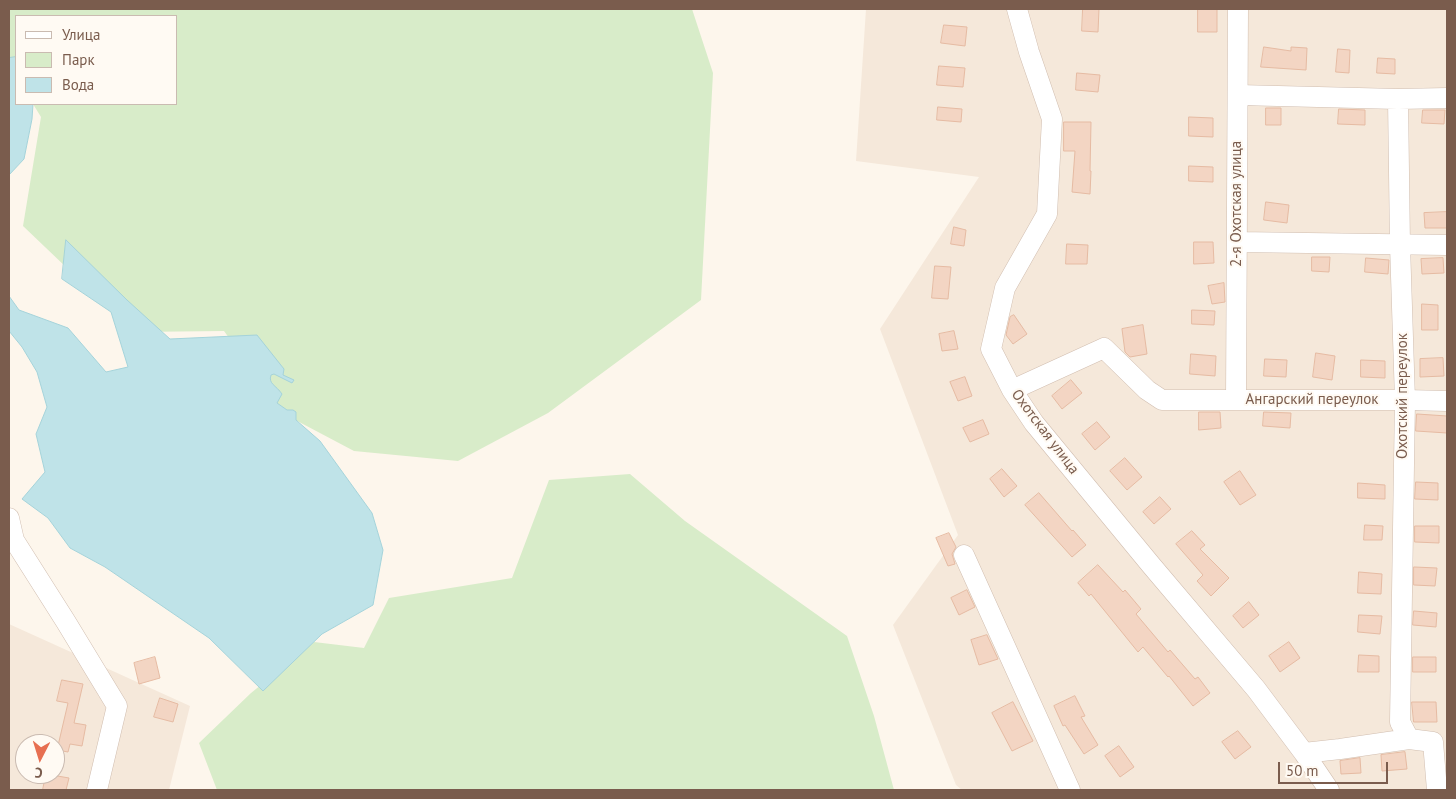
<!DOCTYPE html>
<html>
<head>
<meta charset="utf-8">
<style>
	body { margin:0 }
	#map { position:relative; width:1456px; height:799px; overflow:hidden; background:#fdf6ec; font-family:"PT Sans",sans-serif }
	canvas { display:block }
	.frame { position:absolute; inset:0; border:10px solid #7a5c4d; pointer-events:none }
	.legend { position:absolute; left:15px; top:15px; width:162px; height:90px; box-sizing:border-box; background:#fffaf3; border:1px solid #cabbb1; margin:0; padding:6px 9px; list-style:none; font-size:15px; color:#7a5c4d }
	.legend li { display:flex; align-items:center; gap:10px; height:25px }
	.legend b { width:25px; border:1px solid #cabbb1 }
	.north { position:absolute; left:15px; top:734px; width:50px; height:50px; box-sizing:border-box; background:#fffaf3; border:1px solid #cabbb1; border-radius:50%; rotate:185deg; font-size:14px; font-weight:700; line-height:20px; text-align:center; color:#7a5c4d }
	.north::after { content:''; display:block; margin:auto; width:18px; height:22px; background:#e76f51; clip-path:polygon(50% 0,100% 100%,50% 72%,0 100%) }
	.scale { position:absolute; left:1278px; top:762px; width:110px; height:22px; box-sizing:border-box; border:2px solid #7a5c4d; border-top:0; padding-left:6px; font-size:15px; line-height:18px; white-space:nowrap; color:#7a5c4d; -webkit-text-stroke:4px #fffaf3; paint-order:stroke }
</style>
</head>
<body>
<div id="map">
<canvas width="1456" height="799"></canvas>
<div class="frame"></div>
<ul class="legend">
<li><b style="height:6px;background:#fff"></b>Улица</li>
<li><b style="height:14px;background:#d8ecc9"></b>Парк</li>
<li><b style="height:14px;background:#bfe3e8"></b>Вода</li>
</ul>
<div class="north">С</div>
<div class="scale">50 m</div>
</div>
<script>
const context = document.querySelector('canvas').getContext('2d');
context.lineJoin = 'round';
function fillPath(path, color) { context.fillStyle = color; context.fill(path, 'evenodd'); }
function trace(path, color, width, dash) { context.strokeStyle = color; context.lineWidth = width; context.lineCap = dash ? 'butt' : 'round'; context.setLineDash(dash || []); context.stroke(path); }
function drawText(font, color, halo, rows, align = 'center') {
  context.font = font + ' "PT Sans",sans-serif'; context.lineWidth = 4; context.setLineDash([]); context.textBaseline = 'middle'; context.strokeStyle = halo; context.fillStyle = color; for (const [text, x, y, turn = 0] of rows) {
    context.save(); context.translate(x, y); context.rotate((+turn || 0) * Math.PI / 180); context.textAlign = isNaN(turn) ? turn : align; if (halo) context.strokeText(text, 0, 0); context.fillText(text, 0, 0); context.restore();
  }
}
const residential = new Path2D(`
	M 866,9 L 1447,9 L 1447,790 L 962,790 L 956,785 L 893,625 L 958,535 L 880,329 L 979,177 L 856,161 Z
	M 9,624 L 190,706 L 169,790 L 9,790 ZM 25,744 L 55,744 L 55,774 L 25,774 Z`);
const green = new Path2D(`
	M 9,9 L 692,9 L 713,73 L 701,300 L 548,413 L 458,461 L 354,451 L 284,414 L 224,331 L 134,332 L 23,226 L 41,117 L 33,104 L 176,104 L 176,16 L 16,16 L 16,76 L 9,63 Z
	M 630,474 L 685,521 L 847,636 L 874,716 L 894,790 L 217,790 L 199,743 L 251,693 L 314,642 L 364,648 L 389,598 L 512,578 L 549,480 Z`);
const water = new Path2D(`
	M 16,57 L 16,104 L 33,104 L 32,119 L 24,159 L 9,175 L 9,58 Z
	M 66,240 L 127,300 L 170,339 L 257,335 L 284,369 L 283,375 L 294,380 L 292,383 L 274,374 L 271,375 C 268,384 276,385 282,394 L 277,403 L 287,410 L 293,410 L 296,412 L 296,420 L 320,441 L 372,513 L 383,550 L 373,605 L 322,634 L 263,691 L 209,638 L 105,567 L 70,548 L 48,518 L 22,499 L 45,472 L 36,434 L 47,407 L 37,372 L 22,347 L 9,331 L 9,296 L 19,310 L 68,328 L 106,372 L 128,367 L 111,312 L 62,279 Z`);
const building = new Path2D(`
	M 1083,9 L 1099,9 L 1098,32 L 1082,31 Z
	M 1198,9 L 1217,9 L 1217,32 L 1198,32 Z
	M 944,25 L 967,27 L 965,46 L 941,43 Z
	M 1264,47 L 1291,51 L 1291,47 L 1307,48 L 1306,70 L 1261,67 Z
	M 1338,49 L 1350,50 L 1349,73 L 1336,72 Z
	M 1378,58 L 1395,59 L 1395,74 L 1377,73 Z
	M 939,66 L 965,68 L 963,87 L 937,85 Z
	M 1077,73 L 1100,75 L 1098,92 L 1076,90 Z
	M 938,107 L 962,109 L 961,122 L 937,120 Z
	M 1266,108 L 1281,108 L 1281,125 L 1266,125 Z
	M 1339,109 L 1365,110 L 1365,125 L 1338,124 Z
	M 1423,110 L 1445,110 L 1444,124 L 1422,123 Z
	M 1189,117 L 1213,118 L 1213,137 L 1189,136 Z
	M 1064,122 L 1091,122 L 1090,171 L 1091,171 L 1090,194 L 1072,192 L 1075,151 L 1064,151 Z
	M 1189,166 L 1213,167 L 1213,182 L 1189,181 Z
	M 1266,202 L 1289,205 L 1287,223 L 1264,220 Z
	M 1447,212 L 1447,228 L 1425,228 L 1424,213 Z
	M 954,227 L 966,230 L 964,246 L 951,244 Z
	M 1194,242 L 1213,242 L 1214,263 L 1194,264 Z
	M 1067,244 L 1088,245 L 1087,264 L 1066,264 Z
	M 1312,257 L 1330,257 L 1329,272 L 1312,271 Z
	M 1366,258 L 1389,260 L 1388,274 L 1365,272 Z
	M 1443,258 L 1444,273 L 1422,274 L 1421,259 Z
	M 935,266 L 951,267 L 948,299 L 932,298 Z
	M 1224,283 L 1225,302 L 1212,304 L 1208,286 Z
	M 1422,304 L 1438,305 L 1438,330 L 1422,330 Z
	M 1192,310 L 1215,311 L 1214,325 L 1192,324 Z
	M 1014,315 L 1027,334 L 1013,344 L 1006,335 L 1010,317 Z
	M 1143,325 L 1147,354 L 1130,357 L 1125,352 L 1122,329 Z
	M 954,331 L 958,349 L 942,351 L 939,334 Z
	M 1316,353 L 1335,356 L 1332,380 L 1313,377 Z
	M 1191,354 L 1216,356 L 1215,376 L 1190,374 Z
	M 1443,358 L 1444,376 L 1420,377 L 1420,359 Z
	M 1265,359 L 1287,360 L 1286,377 L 1264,376 Z
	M 1361,360 L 1385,361 L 1385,378 L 1361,377 Z
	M 965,377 L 972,396 L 958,401 L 950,382 Z
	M 1071,380 L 1082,393 L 1062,409 L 1052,396 Z
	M 1199,412 L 1220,412 L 1221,428 L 1199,430 Z
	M 1264,412 L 1291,413 L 1290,428 L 1263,426 Z
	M 1417,414 L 1447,416 L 1447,433 L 1416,431 Z
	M 983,420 L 989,434 L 970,442 L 963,428 Z
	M 1097,422 L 1110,437 L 1095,450 L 1082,434 Z
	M 1125,458 L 1142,477 L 1127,490 L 1110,471 Z
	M 1002,469 L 1017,486 L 1004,497 L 990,479 Z
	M 1240,471 L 1256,495 L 1240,505 L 1224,482 Z
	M 1416,482 L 1438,483 L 1438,500 L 1415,499 Z
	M 1358,483 L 1385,485 L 1385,499 L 1358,498 Z
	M 1039,493 L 1072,531 L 1073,530 L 1086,545 L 1072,557 L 1025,505 Z
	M 1160,497 L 1171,509 L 1154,524 L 1143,512 Z
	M 1365,525 L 1383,526 L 1382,540 L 1364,540 Z
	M 1415,526 L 1439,526 L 1439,543 L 1415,542 Z
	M 1192,531 L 1205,545 L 1200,549 L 1229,578 L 1211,596 L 1197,581 L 1203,575 L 1176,544 Z
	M 949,533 L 956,547 L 952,554 L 955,564 L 948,566 L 936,538 Z
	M 1098,565 L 1123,592 L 1125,590 L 1141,609 L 1136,614 L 1168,652 L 1170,650 L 1195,679 L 1198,677 L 1210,693 L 1193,706 L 1169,676 L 1168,677 L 1143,647 L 1138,652 L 1091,594 L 1089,596 L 1078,583 Z
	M 1414,567 L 1437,568 L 1435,586 L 1414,585 Z
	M 1359,572 L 1382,574 L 1381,594 L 1358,593 Z
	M 967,590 L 975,607 L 959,615 L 951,598 Z
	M 1249,602 L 1259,615 L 1243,628 L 1233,616 Z
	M 1414,611 L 1437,613 L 1436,627 L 1413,625 Z
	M 1359,615 L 1382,616 L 1380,634 L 1358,632 Z
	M 987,635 L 998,659 L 979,665 L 971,640 Z
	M 1289,642 L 1300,658 L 1280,672 L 1269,656 Z
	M 1359,655 L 1379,656 L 1379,672 L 1358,672 Z
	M 155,657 L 160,678 L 139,684 L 134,663 Z
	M 1413,657 L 1436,657 L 1436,672 L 1413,672 Z
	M 62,680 L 83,684 L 74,723 L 86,725 L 82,746 L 70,744 L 68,752 L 57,750 L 68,703 L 57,701 Z
	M 1075,696 L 1085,716 L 1081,717 L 1098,745 L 1084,754 L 1065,725 L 1063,726 L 1054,706 Z
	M 160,698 L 178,704 L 173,722 L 154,717 Z
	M 1013,702 L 1033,741 L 1012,751 L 992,713 Z
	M 1412,702 L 1436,702 L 1437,722 L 1414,722 Z
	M 1238,731 L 1251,747 L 1235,759 L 1222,742 Z
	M 1119,746 L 1134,767 L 1120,777 L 1105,756 Z
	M 1405,752 L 1407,769 L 1382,771 L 1381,755 Z
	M 1360,758 L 1361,773 L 1341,774 L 1340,761 Z
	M 46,774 L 69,778 L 66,790 L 43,790 Z`);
const minor = new Path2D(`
	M 1017,9 L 1029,52 L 1052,119 L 1047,214 L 1005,288 L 991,349 L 1012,390 L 1034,423 L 1151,565 L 1256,689 L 1304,753 L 1329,790
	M 1238,95 L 1398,99
	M 1238,242 L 1447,245
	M 1012,390 L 1104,348 L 1147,390 L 1162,400 L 1405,400 L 1447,401
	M 1236,400 L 1238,9
	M 9,518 L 14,540 L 66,622 L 117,706 L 97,790
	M 964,555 L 1070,790
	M 1409,739 L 1400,722 L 1405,400 L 1400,245 L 1398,99 L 1447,98
	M 1304,753 L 1340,749 L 1409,739 L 1433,742 L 1437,790`);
const streetNames = [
	["2-я Охотская улица",1237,204,-90],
	["Охотский переулок",1403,396,-90],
	["Ангарский переулок",1312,400],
	["Охотская улица",1045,432,53]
];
fillPath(residential, '#f5e8da');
fillPath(green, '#d8ecc9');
fillPath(water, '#bfe3e8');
trace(water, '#a5d3da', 1);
fillPath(building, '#f3d5c3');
trace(building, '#e6bba3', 1);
trace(minor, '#d1beb0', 21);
trace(minor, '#fff', 20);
drawText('15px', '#7a5c4d', '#fffaf3', streetNames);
</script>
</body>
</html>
